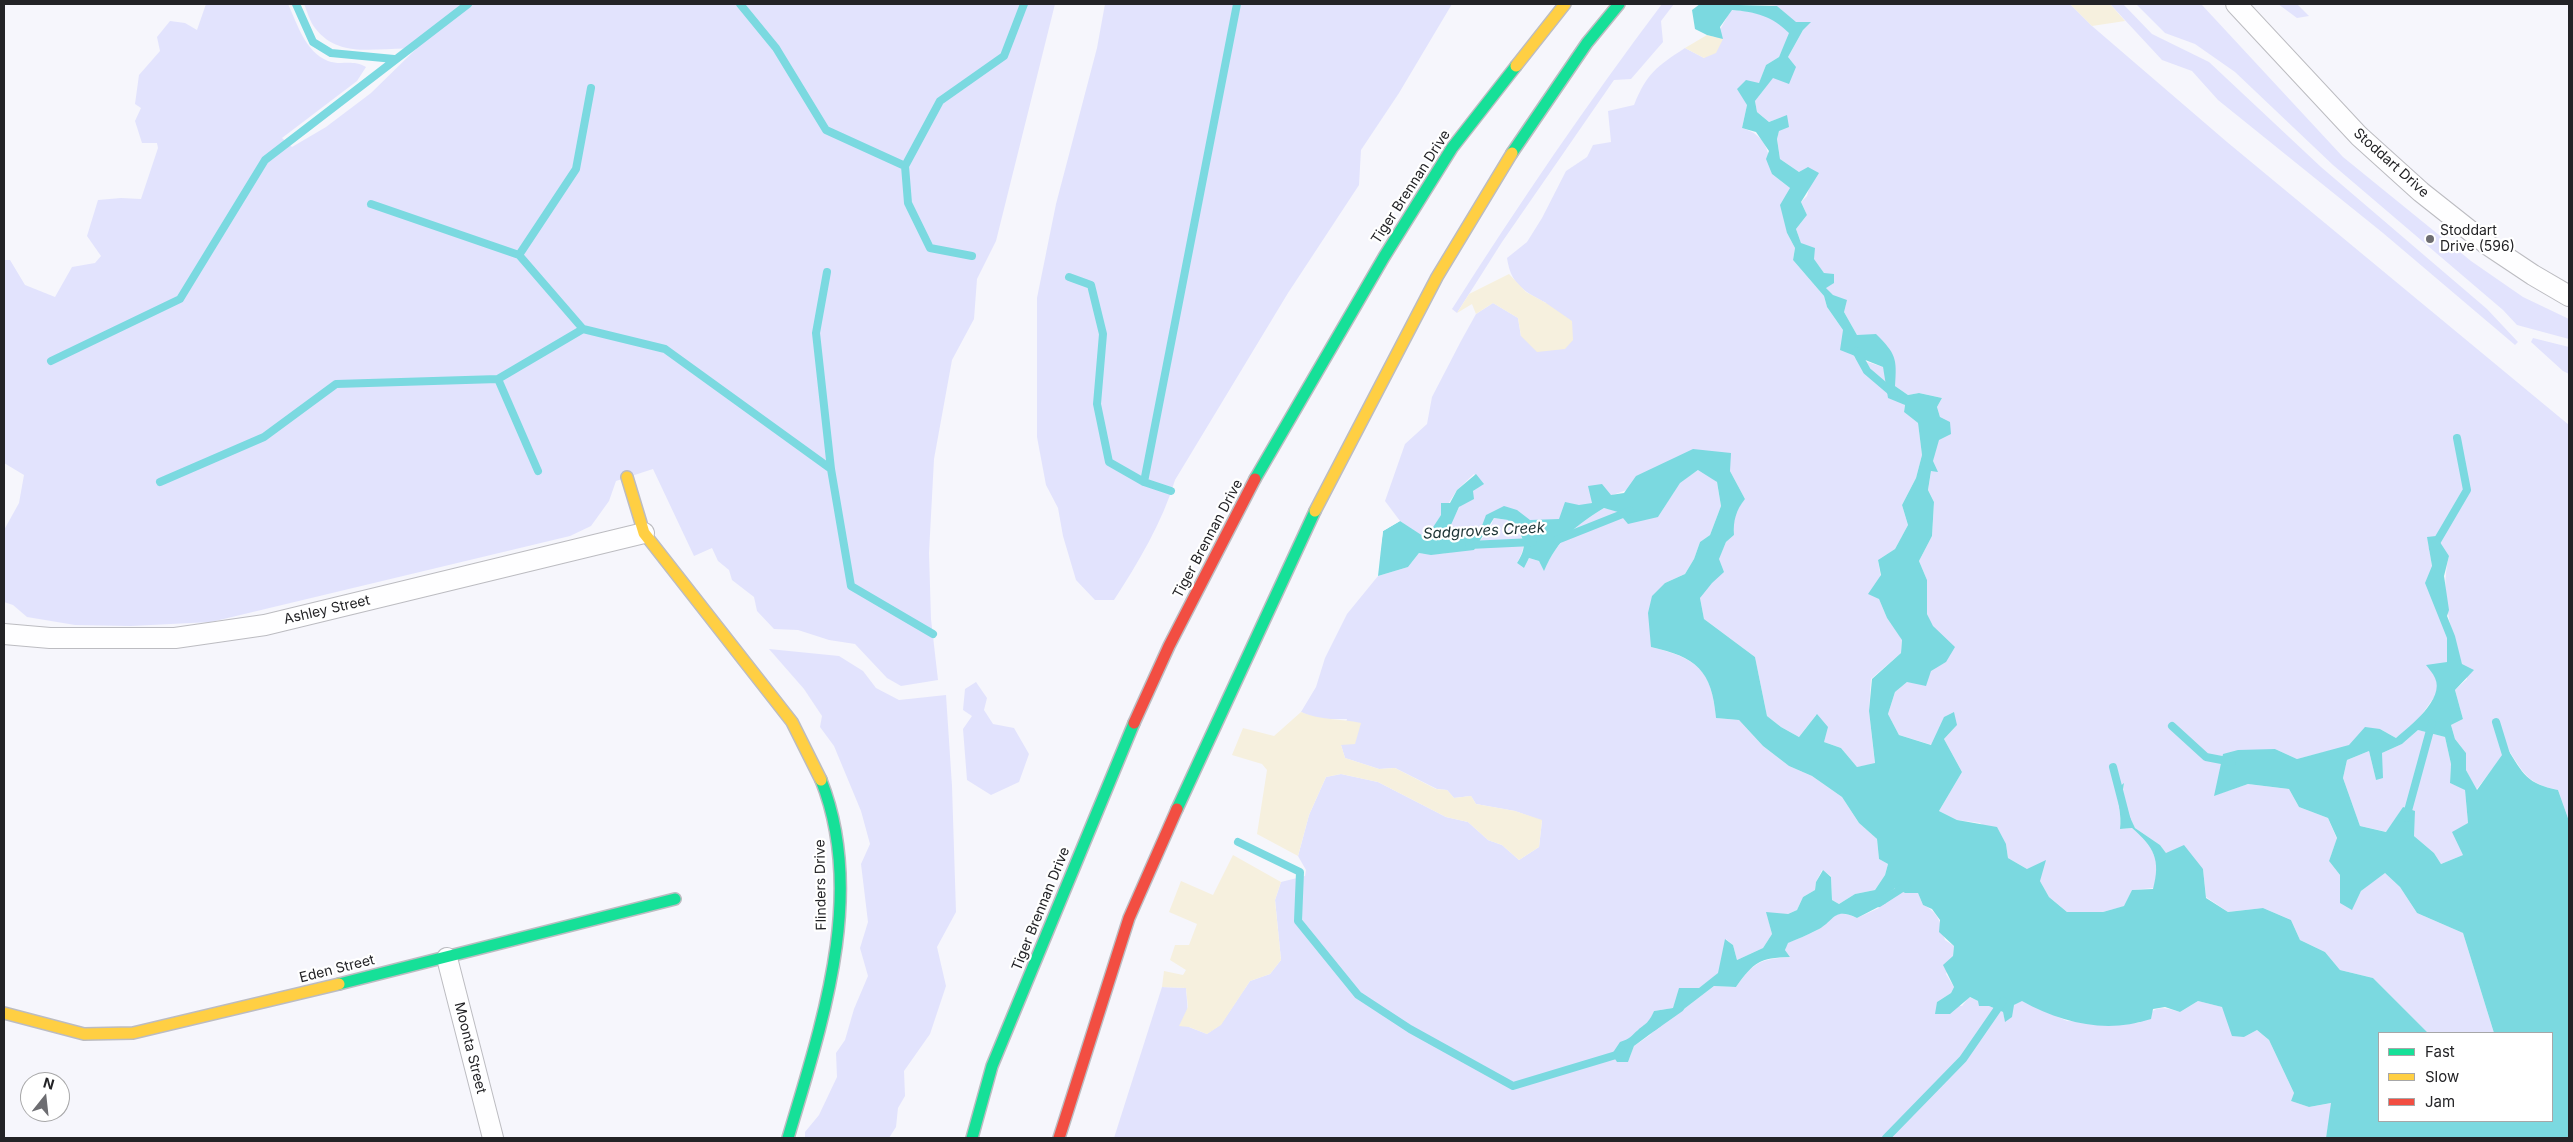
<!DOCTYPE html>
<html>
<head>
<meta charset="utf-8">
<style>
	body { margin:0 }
	#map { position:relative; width:2573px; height:1142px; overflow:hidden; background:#f6f6fc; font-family:Inter,sans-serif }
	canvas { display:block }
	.frame { position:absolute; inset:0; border:5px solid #232326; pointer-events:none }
	.legend { position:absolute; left:2378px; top:1032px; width:175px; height:90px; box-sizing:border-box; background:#fff; border:1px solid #a7a7a8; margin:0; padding:6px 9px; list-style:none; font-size:15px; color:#232326 }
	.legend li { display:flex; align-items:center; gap:10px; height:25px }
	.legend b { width:25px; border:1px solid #a7a7a8 }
	.north { position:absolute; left:20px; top:1072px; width:50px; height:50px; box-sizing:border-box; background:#fff; border:1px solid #a7a7a8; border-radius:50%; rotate:16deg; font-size:14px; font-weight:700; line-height:20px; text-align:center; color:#232326 }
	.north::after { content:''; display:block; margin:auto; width:18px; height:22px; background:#6d6d71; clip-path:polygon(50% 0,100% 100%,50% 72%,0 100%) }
</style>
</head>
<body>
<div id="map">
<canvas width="2573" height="1142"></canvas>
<div class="frame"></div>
<ul class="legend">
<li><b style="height:6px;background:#16e098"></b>Fast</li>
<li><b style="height:6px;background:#ffcf43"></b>Slow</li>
<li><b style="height:6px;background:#f24e42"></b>Jam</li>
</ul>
<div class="north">N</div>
</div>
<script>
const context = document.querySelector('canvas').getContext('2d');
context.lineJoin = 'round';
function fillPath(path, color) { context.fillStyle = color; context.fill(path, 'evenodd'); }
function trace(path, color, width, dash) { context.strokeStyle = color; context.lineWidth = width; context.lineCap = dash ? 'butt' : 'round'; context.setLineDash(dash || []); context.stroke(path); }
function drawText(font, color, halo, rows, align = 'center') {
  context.font = font + ' Inter,sans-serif'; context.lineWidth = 4.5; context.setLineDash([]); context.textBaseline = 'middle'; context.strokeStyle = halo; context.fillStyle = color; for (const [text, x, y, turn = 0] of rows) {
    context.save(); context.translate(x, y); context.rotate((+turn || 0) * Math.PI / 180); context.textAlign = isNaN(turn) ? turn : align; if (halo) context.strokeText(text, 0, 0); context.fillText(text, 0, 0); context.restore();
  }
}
const green = new Path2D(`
	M 206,4 L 288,4 C 297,23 305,52 328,61 C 341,66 352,59 366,67 L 357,81 L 282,138 L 292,147 L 326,127 L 371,93 L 416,49 C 381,46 340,61 315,28 C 310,22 307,11 304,4 L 1055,4 L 996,241 L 977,279 L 974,319 L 952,360 L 934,459 L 929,553 L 931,619 L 938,680 L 901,686 L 887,678 L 855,644 L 829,640 L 798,630 L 774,629 L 757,611 L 754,597 L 732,580 L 729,570 L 718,561 L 712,548 L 694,556 L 653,469 L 616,481 L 609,501 L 591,526 L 570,536 L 211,622 L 131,626 L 75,625 L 27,617 L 13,605 L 4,602 L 4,530 L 19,503 L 24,475 L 4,463 L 4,260 L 10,260 L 25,285 L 55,297 L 72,267 L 95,263 L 101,256 L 87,236 L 98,200 L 121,198 L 141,199 L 158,148 L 157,143 L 142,143 L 135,121 L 141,108 L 135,104 L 139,75 L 160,51 L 157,37 L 170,21 L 185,23 L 197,30 Z
	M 1105,4 L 1452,4 L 1399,93 L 1361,150 L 1359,185 L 1288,293 L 1175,480 C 1162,523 1138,563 1114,600 L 1095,600 L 1076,580 L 1063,536 L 1058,508 L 1046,485 L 1037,437 L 1037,298 L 1056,204 L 1097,48 Z
	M 1662,4 L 1674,4 L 1661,21 L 1663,42 L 1631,79 L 1614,80 L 1502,242 L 1457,313 L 1452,309 C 1518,205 1588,102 1662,4 Z
	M 1764,4 L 2070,4 L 2092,26 L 2227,142 L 2569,425 L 2569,821 L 2558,790 C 2528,784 2524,774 2508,749 L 2476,790 L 2466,770 L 2466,753 L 2455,739 L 2451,725 L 2463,719 L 2455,690 L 2467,679 C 2454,639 2438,599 2449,556 L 2429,547 L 2439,613 L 2448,638 L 2448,662 L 2438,664 L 2437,693 L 2418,720 L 2396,738 L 2380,729 L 2349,746 L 2297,759 L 2275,749 L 2215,795 L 2248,784 L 2289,789 L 2299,807 L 2328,818 L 2337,839 L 2329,861 L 2340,875 L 2352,909 L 2361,891 L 2384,872 L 2400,887 L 2417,913 L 2463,933 L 2494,1033 L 2428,1033 L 2373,978 L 2340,970 L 2325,952 L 2300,940 L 2291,920 L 2263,908 L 2228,912 L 2206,897 L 2203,869 L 2166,853 L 2160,845 L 2135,828 L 2121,803 L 2124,784 L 2118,788 C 2117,803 2122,814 2120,829 L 2132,828 C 2154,847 2161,860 2154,888 L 2132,890 L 2125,906 L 2103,912 L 2067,912 L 2049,897 L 2040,881 L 2027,869 L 2008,858 L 2006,844 L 1980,823 L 1957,820 L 1939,811 L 1962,772 L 1944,739 L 1957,725 L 1932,745 L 1899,735 L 1888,714 L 1895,692 L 1908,681 L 1946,662 L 1927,614 L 1927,580 L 1919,561 L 1932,536 L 1934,502 L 1928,490 L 1940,417 L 1937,407 L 1942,398 L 1919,393 L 1908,395 L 1895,386 L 1865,336 L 1857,335 L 1844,312 L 1826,288 L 1824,273 L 1801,243 L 1796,229 L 1807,215 L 1801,202 L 1807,196 L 1810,185 L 1799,172 L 1780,159 L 1777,139 L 1782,117 L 1769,122 L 1757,112 L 1755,101 L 1788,57 L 1803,30 L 1777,6 Z
	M 2110,4 L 2123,4 L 2152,34 L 2209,62 L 2321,167 L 2487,309 L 2518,342 L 2515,345 L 2383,233 L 2218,100 L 2192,71 L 2162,60 Z
	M 2136,4 L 2202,5 L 2343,157 L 2471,261 L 2523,297 L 2569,319 L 2569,339 L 2517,325 L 2503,310 L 2333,165 L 2235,72 L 2195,44 L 2165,33 Z
	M 2278,4 L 2297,4 L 2309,16 L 2297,18 Z
	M 1731,10 C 1757,12 1772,14 1790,33 L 1779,57 L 1766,65 L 1759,84 L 1747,105 L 1742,128 C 1766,135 1769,151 1772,174 L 1790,188 L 1787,233 L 1795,248 L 1793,260 L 1824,296 L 1827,307 L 1843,330 L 1855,358 L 1883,367 L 1889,391 L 1905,405 L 1904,412 L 1918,423 L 1922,455 L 1916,478 L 1902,505 L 1908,525 L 1895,549 L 1878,560 L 1881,578 L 1879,599 L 1887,618 L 1902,639 L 1901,653 L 1871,679 L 1869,711 L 1875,764 L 1857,767 L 1841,748 L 1824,742 L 1816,715 L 1799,737 L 1781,727 L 1767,716 L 1755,657 L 1704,619 L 1700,598 L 1726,542 L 1734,535 C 1732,520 1735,510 1745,499 L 1730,471 L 1730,453 L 1593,502 L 1561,520 L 1529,521 L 1487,515 L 1480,531 L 1463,536 L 1449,528 C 1457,509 1465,495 1483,484 L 1474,474 L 1457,490 L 1426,539 L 1400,521 L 1385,501 L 1405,444 L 1427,424 L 1432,397 L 1461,341 L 1476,314 L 1493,303 L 1518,318 L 1521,336 L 1546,303 C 1524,291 1511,285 1507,258 L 1527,242 L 1542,218 L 1566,171 L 1587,157 L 1593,145 L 1611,142 L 1608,111 L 1634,105 C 1647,73 1656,67 1685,48 L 1704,58 Z
	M 2533,338 L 2569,347 L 2569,374 L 2563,371 L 2531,342 Z
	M 1700,469 L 1717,482 L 1721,506 L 1710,535 L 1700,542 L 1694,559 L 1685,574 L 1665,583 L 1651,647 C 1696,658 1712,669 1716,718 L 1739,720 L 1763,746 L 1789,766 L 1812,776 L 1842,797 L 1859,823 L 1877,839 L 1879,859 L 1888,864 L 1885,875 L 1875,890 L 1855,894 L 1839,904 L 1832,900 L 1831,876 L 1822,870 L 1816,882 L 1815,890 L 1803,897 L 1797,910 L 1788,914 L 1767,914 L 1772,934 L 1763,948 L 1737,960 L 1733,945 L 1726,939 L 1719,973 L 1673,1008 L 1654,1011 L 1648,1025 L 1638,1030 L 1632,1039 L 1628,1062 L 1634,1046 L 1650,1035 L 1663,1018 L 1684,1009 L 1714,986 L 1736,987 C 1753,963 1759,959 1790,957 L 1785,950 L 1787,943 C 1797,939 1808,935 1817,930 C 1833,922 1832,906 1857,918 L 1879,908 L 1886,896 L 1895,888 L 1905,893 L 1918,893 L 1923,905 C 1939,912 1941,924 1945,940 L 1954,946 L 1953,958 L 1946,974 L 1954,987 L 1951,993 L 1937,1002 L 1962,1006 L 1969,997 L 2003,1012 L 2005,1021 L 2014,1005 L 2022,1000 L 2067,1021 L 2139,1023 C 2155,1007 2158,1005 2180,1012 L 2198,1001 L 2222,1007 L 2244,1037 L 2257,1030 L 2269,1040 L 2294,1093 L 2291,1101 L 2309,1107 L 2332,1103 L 2326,1138 L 1114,1138 L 1162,987 L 1186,988 L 1189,1027 L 1207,1034 L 1221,1024 L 1250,981 L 1270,974 L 1281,960 L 1275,900 L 1281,882 L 1305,876 L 1306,870 L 1298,856 L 1309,815 L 1326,777 L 1341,774 L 1378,782 L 1446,817 L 1468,822 L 1488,840 L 1502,845 L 1519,860 L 1539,847 L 1542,821 L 1515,811 L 1476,804 L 1471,796 L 1454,798 L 1447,790 L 1437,789 L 1395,768 L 1379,769 L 1345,758 L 1341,745 L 1347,719 L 1316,719 L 1301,712 L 1316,687 L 1325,658 L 1347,614 L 1378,576 L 1408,567 L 1419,553 C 1441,556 1469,552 1485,536 C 1489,531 1492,523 1494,518 L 1508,520 C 1523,537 1529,542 1517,563 L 1524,568 L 1529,558 L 1539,561 L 1544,570 C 1558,540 1576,525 1604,508 L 1658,517 L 1680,482 Z
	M 769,649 L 839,656 L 863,671 L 876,688 L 899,700 L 946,695 L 952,786 L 956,912 L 937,947 L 946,986 L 930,1034 L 904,1071 L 905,1096 L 898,1108 L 896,1127 L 889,1138 L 805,1138 L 805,1132 L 819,1115 L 837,1077 L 836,1053 L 845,1040 L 854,1009 L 868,976 L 860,948 L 868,922 L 861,864 L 870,844 L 861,811 L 834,746 L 820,727 L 822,716 L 804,689 Z
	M 976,682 L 987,698 L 984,710 L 993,724 L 1014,728 L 1029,754 L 1019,782 L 991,795 L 967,780 L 963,729 L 972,716 L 963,710 L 965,689 Z
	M 2418,730 L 2445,737 L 2451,764 L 2450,783 L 2465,789 L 2468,823 L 2463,855 L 2441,864 L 2434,853 L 2414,836 L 2403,807 L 2387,832 L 2360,826 L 2343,778 L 2347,760 L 2369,751 L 2376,780 L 2382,753 L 2402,744 Z`);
const sand = new Path2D(`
	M 2070,4 L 2110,4 L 2125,21 L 2092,26 Z
	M 1707,35 L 1723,39 L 1716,53 L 1704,58 L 1685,48 Z
	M 1509,274 L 1526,292 L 1546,303 L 1572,321 L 1573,340 L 1565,349 L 1537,352 L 1521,336 L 1518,318 L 1493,303 L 1476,314 L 1472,304 L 1457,313 L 1469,294 Z
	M 1301,712 C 1321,721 1340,718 1361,723 L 1355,744 L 1341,745 L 1345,758 L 1379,769 L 1395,768 L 1436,789 L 1447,790 L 1454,798 L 1471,796 L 1476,804 L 1515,811 L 1542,820 L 1539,847 L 1519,860 L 1502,845 L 1488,840 L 1468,822 L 1446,817 L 1378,782 L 1341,774 L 1326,777 L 1309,815 L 1298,856 L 1257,834 L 1267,770 L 1262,764 L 1232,755 L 1243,728 L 1274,736 Z
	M 1233,855 L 1281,882 L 1275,900 L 1281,960 L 1270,974 L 1250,981 L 1221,1025 L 1207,1034 L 1189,1027 L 1179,1026 L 1188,1007 L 1186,988 L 1162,987 L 1164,971 L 1183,975 L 1186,970 L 1170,960 L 1175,945 L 1189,945 L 1197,924 L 1169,912 L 1181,881 L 1213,895 Z`);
const water = new Path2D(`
	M 1700,4 L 1777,6 L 1796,22 L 1811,22 L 1803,30 L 1788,57 L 1796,67 L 1789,84 L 1773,78 L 1755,101 L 1757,112 L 1769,122 L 1787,115 L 1789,127 L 1779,131 L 1777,139 L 1780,159 L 1799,172 L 1808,167 L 1819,173 L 1801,202 L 1807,215 L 1796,229 L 1801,243 L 1815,248 L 1814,259 L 1824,273 L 1834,274 L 1834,283 L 1826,288 L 1833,295 L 1847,300 L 1844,312 L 1857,335 L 1876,334 C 1896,354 1897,358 1895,386 L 1908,395 L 1919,393 L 1942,398 L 1937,407 L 1940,417 L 1950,422 L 1951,434 L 1939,440 L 1933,461 L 1938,472 L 1931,471 L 1928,490 L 1934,502 L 1932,536 L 1919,561 L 1927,580 L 1927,614 L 1933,626 L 1955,647 L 1946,662 L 1931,671 L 1926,686 L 1907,682 L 1895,692 L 1888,714 L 1899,735 L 1931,745 L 1944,717 L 1954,712 L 1957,725 L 1944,739 L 1962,772 L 1939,811 L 1957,820 L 1997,827 L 2006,844 L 2008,858 L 2027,869 L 2046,860 L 2040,881 L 2049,897 L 2067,912 L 2103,912 L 2124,906 L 2132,890 L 2153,889 C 2161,860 2154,847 2132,828 L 2120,829 C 2122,814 2117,803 2118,788 L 2124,783 L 2121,803 L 2125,812 L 2128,813 L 2135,828 L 2160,845 L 2166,853 L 2184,845 L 2203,869 L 2206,898 L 2228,912 L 2263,908 L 2291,920 L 2300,940 L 2325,952 L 2340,970 L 2373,978 L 2428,1033 L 2379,1033 L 2379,1121 L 2552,1121 L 2552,1033 L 2494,1033 L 2463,933 L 2417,913 L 2400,887 L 2385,873 L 2361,891 L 2352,910 L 2340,903 L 2340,875 L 2329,861 L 2337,838 L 2328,818 L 2299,807 L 2289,789 L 2248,784 L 2214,796 L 2223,754 L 2238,750 L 2275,749 L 2297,759 L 2349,745 L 2365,727 L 2380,729 L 2396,738 C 2410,726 2445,699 2435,678 C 2433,673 2429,669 2426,665 L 2447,662 L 2447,638 L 2425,583 L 2432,566 L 2427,537 L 2436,536 L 2449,556 L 2444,576 L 2449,610 L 2447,616 L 2455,636 L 2462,664 L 2474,670 L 2455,690 L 2463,719 L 2451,725 L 2455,739 L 2466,753 L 2466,770 L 2477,790 L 2507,748 C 2523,774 2527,784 2558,790 L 2569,821 L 2569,1138 L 2326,1138 L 2331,1103 L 2309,1107 L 2291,1101 L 2294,1093 L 2269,1040 L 2257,1030 L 2244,1037 L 2232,1036 L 2222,1007 L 2198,1001 L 2180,1012 L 2165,1007 L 2153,1009 L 2151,1019 C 2106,1034 2062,1023 2022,1001 L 2014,1005 L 2012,1017 L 2005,1022 L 2003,1012 L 1989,1006 L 1979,1006 L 1978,1001 L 1970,997 L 1950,1014 L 1935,1014 L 1937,1002 L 1951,993 L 1954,987 L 1943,965 L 1953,956 L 1954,946 L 1939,932 L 1940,920 L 1932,909 L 1923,905 L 1918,893 L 1905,893 L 1895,888 L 1886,896 L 1886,903 L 1857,918 C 1833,906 1834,922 1817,930 C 1808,935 1797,939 1788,943 L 1785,950 L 1790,957 C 1759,958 1754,962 1736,987 L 1714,986 L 1684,1009 L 1663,1017 L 1661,1026 L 1634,1046 L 1628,1062 L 1617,1062 L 1612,1054 L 1620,1042 C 1630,1039 1631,1036 1638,1030 C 1647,1022 1648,1024 1654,1011 L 1673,1008 L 1679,988 L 1699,988 L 1718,973 L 1725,939 L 1733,945 L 1737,960 L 1763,948 L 1772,934 L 1766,912 L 1788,914 L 1797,910 L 1803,897 L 1815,890 L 1816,882 L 1823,870 L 1831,877 L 1832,900 L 1839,904 L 1855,894 L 1875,890 L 1885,875 L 1888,864 L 1879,859 L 1877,839 L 1859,823 L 1842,797 L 1812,776 L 1789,766 L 1763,746 L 1739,720 L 1716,718 C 1712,670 1696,657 1651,647 L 1648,613 L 1652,596 L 1665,583 L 1685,574 L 1694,559 L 1700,542 L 1710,535 L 1721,506 L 1717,482 L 1698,470 L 1680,483 L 1658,517 L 1628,524 L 1618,512 L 1604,508 C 1575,526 1558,539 1544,571 L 1539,561 L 1529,558 L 1524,568 L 1517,563 C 1530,543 1523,536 1508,520 L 1494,518 L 1474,550 L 1431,555 L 1419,553 L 1408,567 L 1378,576 L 1383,531 L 1400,521 L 1426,538 L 1441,515 L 1441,503 L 1450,503 L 1457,490 L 1476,474 L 1484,484 L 1473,491 L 1474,499 L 1459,507 L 1450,527 L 1463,536 L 1480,531 L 1486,515 L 1504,506 L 1517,510 L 1530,520 L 1559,519 L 1565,502 L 1579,505 L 1592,503 L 1588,486 L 1602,484 L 1611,495 L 1624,493 L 1636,476 L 1693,449 L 1731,453 L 1730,471 L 1745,499 C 1736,510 1733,521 1734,535 L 1726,542 L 1719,559 L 1724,572 L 1712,583 L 1700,598 L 1704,619 L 1755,657 L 1767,716 L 1781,727 L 1799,737 L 1817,714 L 1828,727 L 1824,742 L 1841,748 L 1857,767 L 1875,763 L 1869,711 L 1872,679 L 1901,653 L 1902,640 L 1887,618 L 1879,599 L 1868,594 L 1881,575 L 1878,560 L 1895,549 L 1908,525 L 1902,505 L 1916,478 L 1922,455 L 1918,423 L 1904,412 L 1905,405 L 1888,398 L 1883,367 L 1840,350 L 1843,330 L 1827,307 L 1824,296 L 1793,260 L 1795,248 L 1787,233 L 1780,205 L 1790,188 L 1772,174 L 1766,159 L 1769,151 L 1756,132 L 1742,128 L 1747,105 L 1737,89 L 1746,80 L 1759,83 L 1766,65 L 1779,57 L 1789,33 C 1772,16 1756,12 1732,10 L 1720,27 L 1723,39 L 1707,35 L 1695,29 L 1692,10 ZM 2418,730 L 2445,737 L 2451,764 L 2450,783 L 2465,790 L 2468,823 L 2452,832 L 2463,855 L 2441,864 L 2434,853 L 2414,836 L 2415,811 L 2403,807 L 2386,832 L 2360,826 L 2343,778 L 2347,760 L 2369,751 L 2376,780 L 2383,778 L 2382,753 L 2402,744 Z`);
const pier = new Path2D(`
	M 1398,519 L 1400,521 L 1383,531 L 1376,578 L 1381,530 Z`);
const stream = new Path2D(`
	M 296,4 L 313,42 L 331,53 L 394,59
	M 740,4 L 776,48 L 826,130 L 905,166 L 908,203 L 930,248 L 972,256
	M 905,166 L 940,101 L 1004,56 L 1024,4
	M 371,204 L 519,255 L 583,329
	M 519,255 L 576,169 L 591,88
	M 827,272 L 816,333 L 831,469
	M 1069,277 L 1091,285 L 1103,334 L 1097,404 L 1109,462 L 1144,482 L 1171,491
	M 1856,351 L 1867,371 L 1894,394
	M 51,361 L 180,299 L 265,160 L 468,4
	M 498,379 L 538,471
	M 160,482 L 264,437 L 336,384 L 498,379 L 583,329 L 665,349 L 831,469 L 851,586 L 933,634
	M 1144,482 L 1237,4
	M 1557,540 L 1630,511
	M 1469,545 L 1533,542
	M 2433,548 L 2467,490 L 2457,438
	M 2496,722 L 2508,761
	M 2172,726 L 2206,757 L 2232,762
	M 2113,767 L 2127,821
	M 2406,818 L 2432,723
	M 1238,842 L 1300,872 L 1298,921 L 1358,995 L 1410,1029 L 1513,1086 L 1616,1055 L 1622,1051
	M 1879,903 L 1907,885
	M 1653,1027 L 1680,1008
	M 1886,1138 L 1963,1059 L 2003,1001`);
const street = new Path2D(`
	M 2236,4 L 2359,136 L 2421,192 L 2488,245 L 2533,275 L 2569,296
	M 4,634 L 50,638 L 175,638 L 265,625 L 644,533
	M 447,958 L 493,1138`);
const fast = new Path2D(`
	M 1512,153 L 1587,43 L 1619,4
	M 1255,479 L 1384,257 L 1452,148 L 1516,66
	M 1177,809 L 1315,511
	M 339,984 L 675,899
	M 788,1138 C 821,1026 867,895 821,780
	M 972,1138 L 992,1066 L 1134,723`);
const slow = new Path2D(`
	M 1516,66 L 1565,4
	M 627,477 L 644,533 L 792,722 L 821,780
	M 1315,511 L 1437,277 L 1512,153
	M 4,1013 L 84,1034 L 133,1033 L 339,984`);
const jam = new Path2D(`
	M 1134,723 L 1169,646 L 1255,479
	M 1059,1138 L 1129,918 L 1177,809`);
const markers = [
	[2430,239,5,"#6d6d71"]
];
const streetNames = [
	["Stoddart Drive",2391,163,42],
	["Tiger Brennan Drive",1411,187,-57],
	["Tiger Brennan Drive",1208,539,-62],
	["Ashley Street",327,610,-13],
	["Flinders Drive",821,885,-91],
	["Tiger Brennan Drive",1041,909,-68],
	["Eden Street",337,969,-14],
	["Moonta Street",470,1048,76]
];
const poiNames = [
	["Stoddart",2440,231],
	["Drive (596)",2440,247]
];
const waterNames = [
	["Sadgroves Creek",1484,531,-3]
];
fillPath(green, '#e2e3fd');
fillPath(sand, '#f6f0de');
fillPath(water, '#7bd9e0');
fillPath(pier, '#f6f6fc');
trace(stream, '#7bd9e0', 8);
trace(street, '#bcbcc1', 22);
trace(fast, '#bcbcc1', 14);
trace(slow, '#bcbcc1', 14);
trace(jam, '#bcbcc1', 14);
trace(street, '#fefeff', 20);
trace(fast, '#16e098', 11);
trace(slow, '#ffcf43', 11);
trace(jam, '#f24e42', 11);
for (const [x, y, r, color] of markers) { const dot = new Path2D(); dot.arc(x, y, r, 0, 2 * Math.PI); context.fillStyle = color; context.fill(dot); trace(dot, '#fff', 2); }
drawText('14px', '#232326', '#fff', streetNames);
drawText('14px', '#232326', '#fff', poiNames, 'left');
drawText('italic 15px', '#1c3334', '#fff', waterNames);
</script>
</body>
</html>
